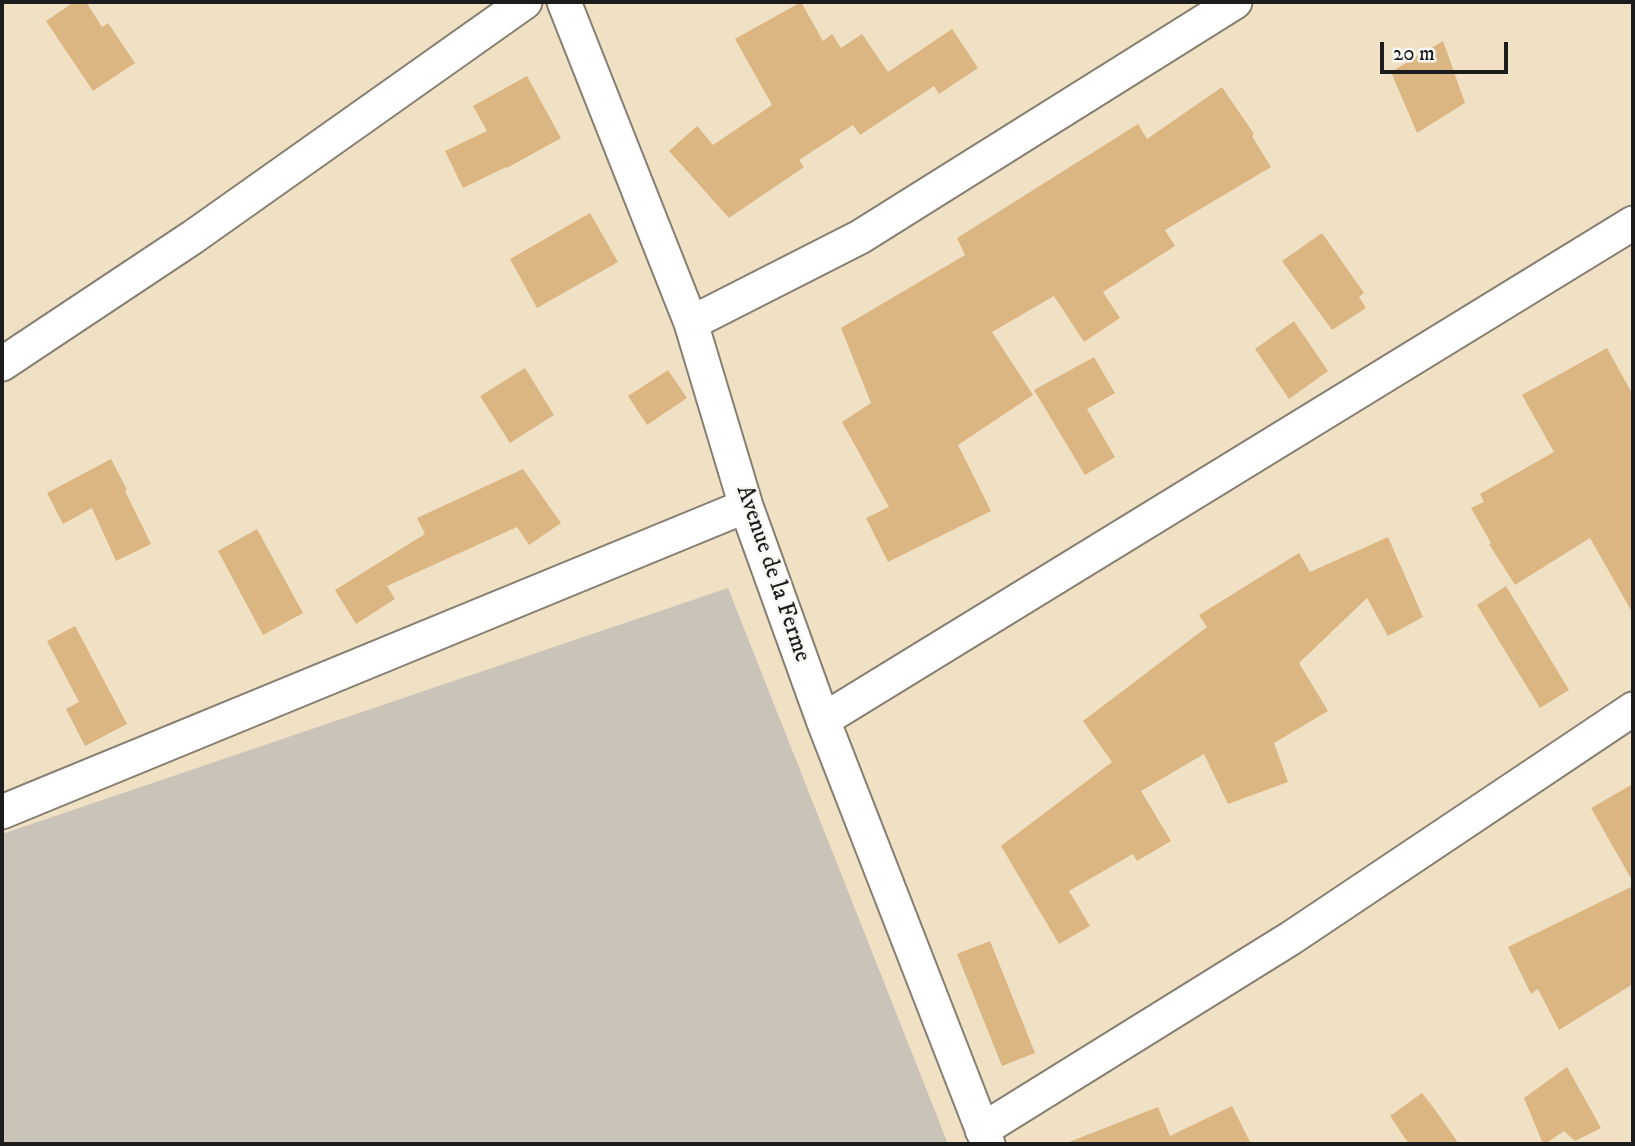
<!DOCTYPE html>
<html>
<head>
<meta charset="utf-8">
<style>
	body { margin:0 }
	#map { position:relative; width:1635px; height:1146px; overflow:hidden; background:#f0e1c5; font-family:"IM FELL DW Pica",serif }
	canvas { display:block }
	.frame { position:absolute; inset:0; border:4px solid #1c1c1c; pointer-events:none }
	.scale { position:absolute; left:1380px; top:42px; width:128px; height:32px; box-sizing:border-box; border:4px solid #1c1c1c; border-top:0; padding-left:9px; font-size:21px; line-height:24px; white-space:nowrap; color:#1c1c1c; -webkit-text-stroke:5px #f6f6f2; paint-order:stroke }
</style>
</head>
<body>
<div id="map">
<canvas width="1635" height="1146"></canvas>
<div class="frame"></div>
<div class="scale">20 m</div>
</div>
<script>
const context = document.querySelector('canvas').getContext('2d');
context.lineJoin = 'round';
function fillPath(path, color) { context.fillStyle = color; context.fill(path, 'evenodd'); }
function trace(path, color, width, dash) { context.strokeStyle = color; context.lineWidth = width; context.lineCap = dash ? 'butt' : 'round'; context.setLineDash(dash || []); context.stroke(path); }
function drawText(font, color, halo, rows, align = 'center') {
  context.font = font + ' "IM FELL DW Pica",serif'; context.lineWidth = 5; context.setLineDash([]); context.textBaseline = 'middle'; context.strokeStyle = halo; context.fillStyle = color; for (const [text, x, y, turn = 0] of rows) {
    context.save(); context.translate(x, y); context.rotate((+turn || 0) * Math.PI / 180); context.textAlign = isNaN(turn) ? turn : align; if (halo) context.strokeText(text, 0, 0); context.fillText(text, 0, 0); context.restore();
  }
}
const industrial = new Path2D(`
	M 728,588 L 948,1144 L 2,1144 L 2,834 Z`);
const building = new Path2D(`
	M 74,2 L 86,2 L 102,27 L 108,23 L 135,63 L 93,91 L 46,21 Z
	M 801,2 L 823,41 L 832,34 L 841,48 L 862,34 L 888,72 L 952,29 L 978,68 L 939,94 L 934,86 L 860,135 L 853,125 L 799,160 L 804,167 L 729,218 L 669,151 L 697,126 L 713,145 L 772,105 L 735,39 Z
	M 1443,41 L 1465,103 L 1417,133 L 1391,72 Z
	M 527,76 L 561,138 L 507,168 L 506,167 L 463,188 L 445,151 L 487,131 L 473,106 Z
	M 1222,87 L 1254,134 L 1252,136 L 1271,167 L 1165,230 L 1175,246 L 1103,292 L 1120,318 L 1084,342 L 1054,296 L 992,332 L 1033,395 L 958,445 L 991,511 L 888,562 L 866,518 L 889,507 L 842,422 L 871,403 L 841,328 L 965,255 L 957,238 L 1138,124 L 1147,139 Z
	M 590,213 L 618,262 L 537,308 L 510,259 Z
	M 1322,233 L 1364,293 L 1359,297 L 1366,308 L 1332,330 L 1282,261 Z
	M 1294,321 L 1328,371 L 1289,399 L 1255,349 Z
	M 1607,348 L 1633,395 L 1633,614 L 1590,538 L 1515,585 L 1489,544 L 1491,543 L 1471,508 L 1484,502 L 1480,494 L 1554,452 L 1522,395 Z
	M 1094,357 L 1115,393 L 1087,409 L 1115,457 L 1085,475 L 1034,390 Z
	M 525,368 L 554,415 L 510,443 L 480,396 Z
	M 668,370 L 687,398 L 647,425 L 628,396 Z
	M 111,459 L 127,490 L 125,491 L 151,544 L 116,561 L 92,508 L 63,524 L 47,493 Z
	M 523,469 L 561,523 L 529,545 L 517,527 L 387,586 L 395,599 L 356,624 L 335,590 L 425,534 L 417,518 Z
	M 257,529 L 303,613 L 263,635 L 218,551 Z
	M 1388,537 L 1423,617 L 1388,636 L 1367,598 L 1299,663 L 1328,711 L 1274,743 L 1288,782 L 1228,804 L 1204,754 L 1141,791 L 1171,841 L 1137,861 L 1133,854 L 1069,891 L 1090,926 L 1059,944 L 1001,846 L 1112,762 L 1083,721 L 1207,627 L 1199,615 L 1299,553 L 1310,572 Z
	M 1506,586 L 1569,690 L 1540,708 L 1477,605 Z
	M 75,626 L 127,724 L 85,746 L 66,709 L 79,702 L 47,641 Z
	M 1633,784 L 1633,882 L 1591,808 Z
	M 1633,886 L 1633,984 L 1559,1030 L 1538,989 L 1531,994 L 1508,947 Z
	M 990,941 L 1035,1053 L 1002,1066 L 957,954 Z
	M 1567,1067 L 1601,1128 L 1575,1141 L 1564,1131 L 1545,1144 L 1543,1144 L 1524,1098 Z
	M 1422,1093 L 1433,1107 L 1459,1144 L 1409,1144 L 1390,1116 Z
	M 1232,1106 L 1251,1144 L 1070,1144 L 1069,1142 L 1158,1107 L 1170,1136 Z`);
const street = new Path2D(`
	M 564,2 L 691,323 L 746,506 L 823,720 L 988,1144
	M 691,323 L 860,237 L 1235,2
	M 2,364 L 193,237 L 525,2
	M 823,720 L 1633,223
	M 2,812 L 746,506
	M 982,1130 L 1291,938 L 1633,709`);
const streetNames = [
	["Avenue de la Ferme",772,574,71]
];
fillPath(industrial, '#cac3b8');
fillPath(building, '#dcb682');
trace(street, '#867e70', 37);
trace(street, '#fff', 33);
drawText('24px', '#1c1c1c', '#f6f6f2', streetNames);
</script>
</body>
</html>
